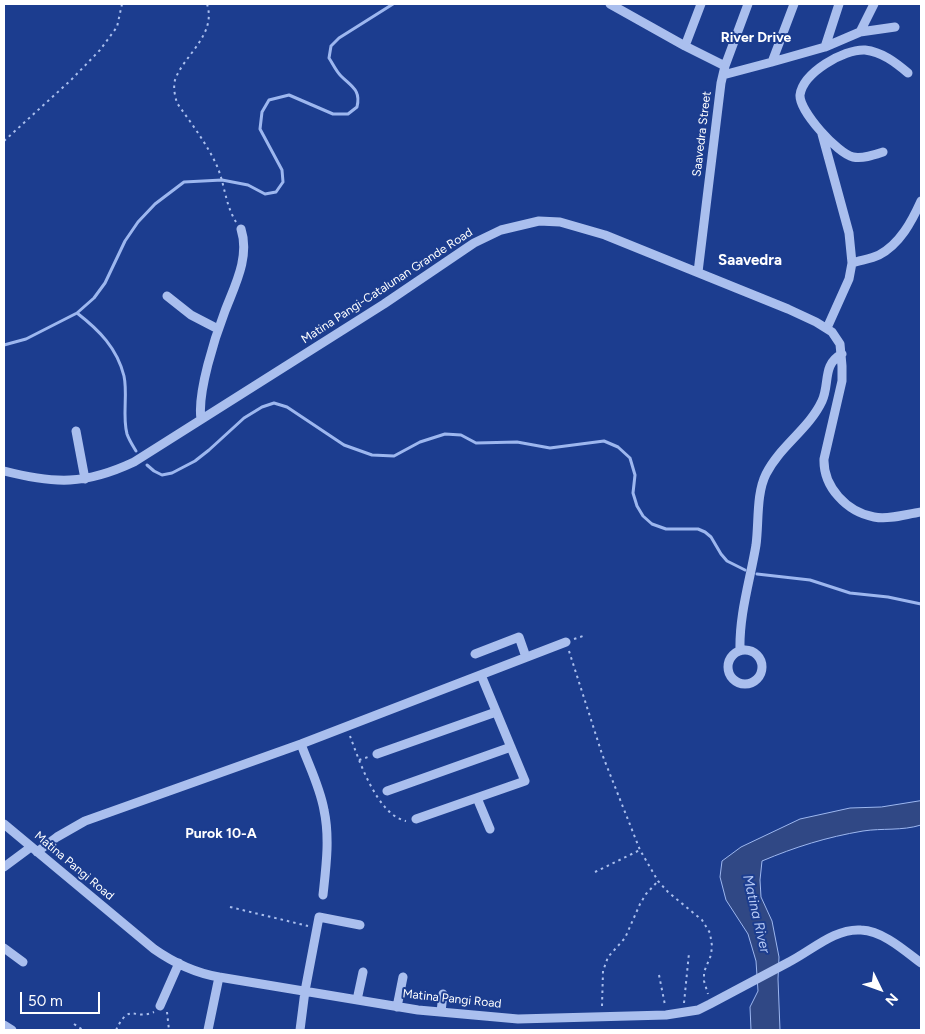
<!DOCTYPE html>
<html>
<head>
<meta charset="utf-8">
<style>
	body { margin:0 }
	#map { position:relative; width:925px; height:1034px; overflow:hidden; background:#1c3d8f; font-family:Figtree,sans-serif }
	canvas { display:block }
	.frame { position:absolute; inset:0; border:5px solid #fff; pointer-events:none }
	.north { position:absolute; left:855px; top:964px; width:50px; height:50px; -webkit-text-stroke:4px #1c3d8f; paint-order:stroke; rotate:132deg; font-size:14px; font-weight:700; line-height:20px; text-align:center; color:#fff }
	.north::after { content:''; display:block; margin:auto; width:18px; height:22px; background:#fff; clip-path:polygon(50% 0,100% 100%,50% 72%,0 100%) }
	.scale { position:absolute; left:20px; top:992px; width:80px; height:22px; box-sizing:border-box; border:2px solid #fff; border-top:0; padding-left:6px; font-size:15px; line-height:18px; white-space:nowrap; color:#fff; -webkit-text-stroke:4px #1c3d8f; paint-order:stroke }
</style>
</head>
<body>
<div id="map">
<canvas width="925" height="1034"></canvas>
<div class="frame"></div>
<div class="north">N</div>
<div class="scale">50 m</div>
</div>
<script>
const context = document.querySelector('canvas').getContext('2d');
context.lineJoin = 'round';
function fillPath(path, color) { context.fillStyle = color; context.fill(path, 'evenodd'); }
function trace(path, color, width, dash) { context.strokeStyle = color; context.lineWidth = width; context.lineCap = dash ? 'butt' : 'round'; context.setLineDash(dash || []); context.stroke(path); }
function drawText(font, color, halo, rows, align = 'center') {
  context.font = font + ' Figtree,sans-serif'; context.lineWidth = 4; context.setLineDash([]); context.textBaseline = 'middle'; context.strokeStyle = halo; context.fillStyle = color; for (const [text, x, y, turn = 0] of rows) {
    context.save(); context.translate(x, y); context.rotate((+turn || 0) * Math.PI / 180); context.textAlign = isNaN(turn) ? turn : align; if (halo) context.strokeText(text, 0, 0); context.fillText(text, 0, 0); context.restore();
  }
}
const water = new Path2D(`
	M 921,801 L 921,825 C 902,831 882,828 863,831 C 827,837 795,847 762,861 L 760,880 L 761,897 L 772,921 L 779,957 L 778,979 L 780,1030 L 751,1030 L 750,1007 L 758,991 L 756,961 L 748,934 L 726,900 L 720,877 L 722,861 L 741,847 L 800,819 L 850,808 L 881,807 Z`);
const stream = new Path2D(`
	M 77,313 C 99,330 117,348 124,376 C 128,395 122,415 127,434 C 129,440 133,446 136,451
	M 4,345 L 26,339 L 77,313 L 94,298 L 105,283 L 125,241 L 138,222 L 155,204 L 184,182 L 222,180 L 248,185 L 265,194 L 276,192 L 283,182 L 282,170 L 260,129 L 262,112 L 269,100 L 289,95 L 333,114 L 348,114 L 357,107 C 361,90 352,87 341,76 C 336,71 333,64 329,58 L 331,46 L 339,38 L 393,4
	M 147,465 L 154,471 L 162,475 L 172,473 L 195,461 L 209,450 L 244,418 L 262,407 L 274,403 L 287,407 L 344,445 L 372,455 L 394,456 L 420,442 L 445,434 L 461,435 L 476,443 L 517,442 L 550,448 L 604,441 L 618,447 L 630,458 L 635,475 L 633,493 L 637,506 L 643,516 L 652,524 L 666,529 L 698,529 L 705,532 L 711,537 L 721,554 L 727,561 L 745,570
	M 757,574 L 810,580 L 850,593 L 888,597 L 921,604`);
const path = new Path2D(`
	M 207,4 C 217,35 183,56 175,80 C 173,88 175,96 177,103 C 191,123 207,144 217,166 C 225,185 225,204 236,222
	M 4,141 L 71,80 L 100,50 L 117,27 L 122,4
	M 574,639 L 583,636
	M 569,651 L 602,754 L 640,850 L 658,881 L 668,892 L 702,920 L 710,933 L 712,946 L 711,955 L 704,972 L 704,981 L 708,994
	M 350,736 C 359,760 377,815 406,821
	M 359,760 L 368,757
	M 595,872 L 640,850
	M 230,907 L 308,926
	M 659,975 L 665,1005
	M 684,1003 L 689,953
	M 602,1006 L 603,971 L 608,957 L 625,938 L 640,904 L 646,894 L 658,881
	M 167,1012 L 169,1030
	M 74,1024 L 83,1030
	M 116,1030 C 130,1001 134,1021 154,1012`);
const minor = new Path2D(`
	M 610,4 L 685,46 L 725,66
	M 860,32 L 874,4
	M 685,46 L 701,4
	M 825,47 L 839,4
	M 772,62 L 825,47 L 860,32 L 895,27
	M 723,75 L 772,62 L 794,4
	M 822,134 L 849,233 L 852,263 L 849,279 L 827,328
	M 883,152 C 874,155 863,159 853,157 C 838,154 799,111 800,95 C 803,73 843,49 865,50 C 882,52 895,62 908,73
	M 852,263 C 861,260 871,259 879,255 C 900,244 912,221 921,201
	M 698,272 L 721,83 L 725,66 L 748,4
	M 167,296 L 191,315 L 218,329
	M 201,419 C 197,393 215,337 225,311 C 235,285 250,257 241,229
	M 76,431 L 85,479
	M 4,471 C 55,484 85,485 134,462 L 384,304 L 474,243 L 501,230 L 539,221 L 560,222 L 605,235 L 788,309 L 816,322 L 832,332 L 840,344 L 842,366 L 842,381 L 824,459 C 823,487 847,512 874,517 C 890,520 906,514 921,512
	M728 667a17 17 0 1 1 34 0a17 17 0 1 1-34 0Z
	M 740,651 C 739,614 750,581 756,545 C 759,523 756,494 766,474 C 780,446 809,429 822,401 C 830,384 822,364 842,354
	M 475,654 L 519,637 L 526,657
	M 301,744 C 309,766 320,787 324,810 C 330,838 326,867 323,895
	M 377,754 L 496,712
	M 387,791 L 511,747
	M 477,798 L 490,829
	M 416,819 L 525,781 L 481,675
	M 4,824 L 154,949 C 174,963 195,973 219,977 L 418,1010 L 518,1019 L 666,1015 L 698,1010 L 710,1004 C 736,990 763,976 789,962 C 811,951 835,928 861,930 C 883,931 904,950 921,963
	M 37,852 L 57,837 L 85,821 L 301,744 L 566,642
	M 4,867 L 31,847
	M 4,948 L 23,962
	M 357,1000 L 363,972
	M 160,1006 L 179,963
	M 397,1007 L 403,977
	M 441,1012 L 443,994
	M 4,1025 L 12,1030
	M 208,1030 L 219,977
	M 300,1030 L 305,991 L 319,917 L 360,925`);
const streetNames = [
	["Saavedra Street",702,134,-83],
	["Matina Pangi-Catalunan Grande Road",387,286,-33],
	["Matina Pangi Road",74,866,40],
	["Matina Pangi Road",452,999,6]
];
const neighbourhoodNames = [
	["River Drive",756,38],
	["Purok 10-A",221,834]
];
const waterNames = [
	["Matina River",756,914,77]
];
const quarterNames = [
	["Saavedra",750,261]
];
fillPath(water, '#304885');
trace(water, '#9db7ef', 1);
trace(stream, '#9db7ef', 3);
trace(path, '#aabfee', 2, [2.5, 4]);
trace(minor, '#aabfee', 9);
drawText('12px', '#fff', '#1c3d8f', streetNames);
drawText('bold 14px', '#fff', '#1c3d8f', neighbourhoodNames);
drawText('italic 14px', '#b6c9f5', '#1c3d8f', waterNames);
drawText('bold 15px', '#fff', '#1c3d8f', quarterNames);
</script>
</body>
</html>
